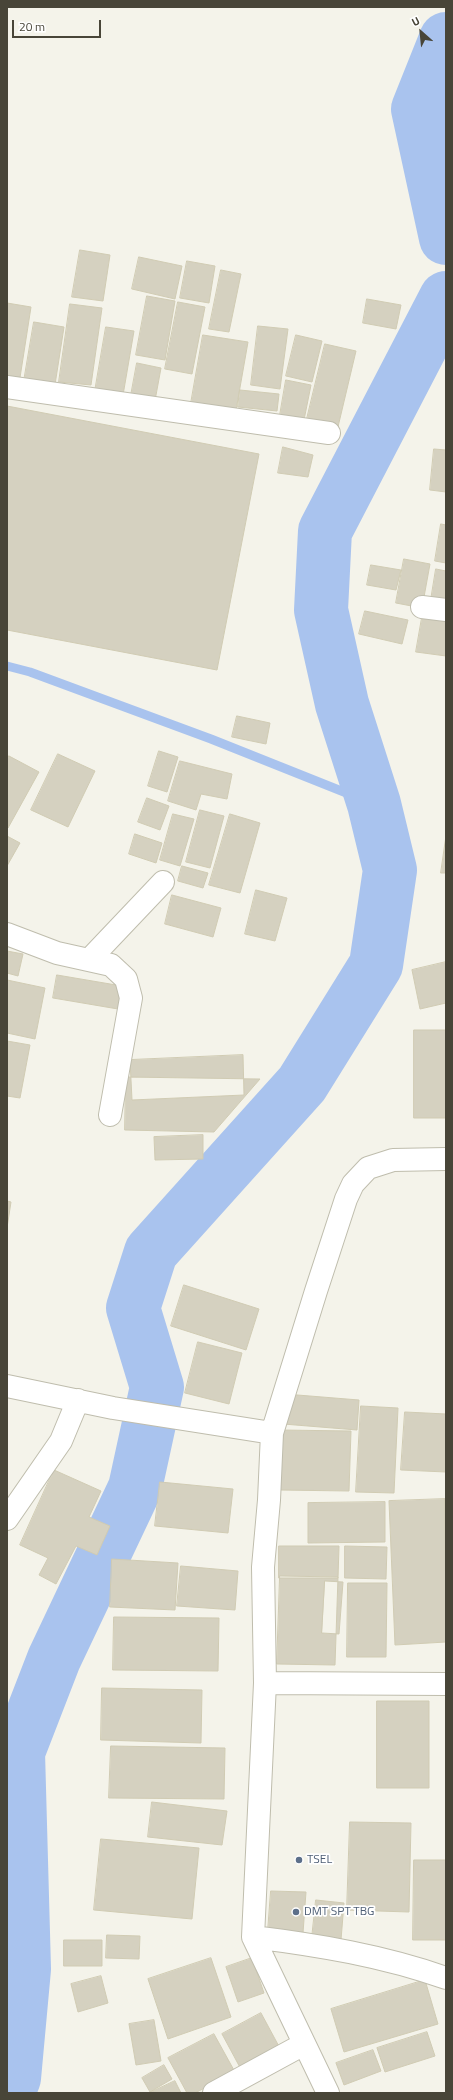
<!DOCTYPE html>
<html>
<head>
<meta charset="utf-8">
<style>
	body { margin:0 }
	#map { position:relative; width:453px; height:2100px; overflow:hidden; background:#f4f3ea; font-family:"Titillium Web",sans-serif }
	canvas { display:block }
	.frame { position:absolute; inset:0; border:8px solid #484538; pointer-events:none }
	.north { position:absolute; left:401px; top:12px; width:40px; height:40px; -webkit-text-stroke:3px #fff; paint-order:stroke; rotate:333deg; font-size:11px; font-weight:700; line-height:16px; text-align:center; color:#484538 }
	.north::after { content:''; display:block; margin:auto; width:14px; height:18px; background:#484538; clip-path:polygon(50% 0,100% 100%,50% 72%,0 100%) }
	.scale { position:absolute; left:12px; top:20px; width:89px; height:18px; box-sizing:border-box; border:2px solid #484538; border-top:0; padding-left:5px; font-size:12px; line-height:14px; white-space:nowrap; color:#484538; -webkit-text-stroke:3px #fff; paint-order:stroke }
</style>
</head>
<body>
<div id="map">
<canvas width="453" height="2100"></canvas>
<div class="frame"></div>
<div class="north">U</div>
<div class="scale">20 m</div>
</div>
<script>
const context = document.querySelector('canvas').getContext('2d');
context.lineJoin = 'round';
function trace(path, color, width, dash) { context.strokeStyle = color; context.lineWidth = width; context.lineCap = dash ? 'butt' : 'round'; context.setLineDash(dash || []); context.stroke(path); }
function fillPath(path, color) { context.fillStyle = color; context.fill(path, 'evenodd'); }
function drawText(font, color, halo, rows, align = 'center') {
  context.font = font + ' "Titillium Web",sans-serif'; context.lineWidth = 3.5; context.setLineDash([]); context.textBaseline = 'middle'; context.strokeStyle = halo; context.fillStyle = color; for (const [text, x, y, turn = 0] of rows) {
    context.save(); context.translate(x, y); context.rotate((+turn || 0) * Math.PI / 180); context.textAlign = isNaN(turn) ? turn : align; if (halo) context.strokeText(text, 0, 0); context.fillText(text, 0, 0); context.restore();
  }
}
const stream = new Path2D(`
	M 7,666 L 30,672 L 211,739 L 374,804`);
const river = new Path2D(`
	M 446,39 L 418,109 L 446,238
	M 8,2093 L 14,2078 L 24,1969 L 18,1752 L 54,1659 L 135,1488 L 157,1387 L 133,1308 L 151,1252 L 302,1084 L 376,965 L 390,870 L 374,804 L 342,704 L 321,610 L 325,531 L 446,298`);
const building = new Path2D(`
	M 80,250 L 110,255 L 103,301 L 72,297 Z
	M 139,257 L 182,266 L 175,299 L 132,289 Z
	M 187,261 L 215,266 L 209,303 L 180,298 Z
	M 221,270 L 241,274 L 229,332 L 209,329 Z
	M 147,296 L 175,301 L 165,360 L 136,355 Z
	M 367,299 L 401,305 L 396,329 L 363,323 Z
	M 178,302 L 205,307 L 192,374 L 165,369 Z
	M 7,303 L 31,307 L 19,384 L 7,382 Z
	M 70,304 L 102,308 L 91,385 L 59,382 Z
	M 34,322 L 64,327 L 54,391 L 23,387 Z
	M 258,326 L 288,329 L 280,389 L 251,385 Z
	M 106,327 L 134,331 L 122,401 L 94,397 Z
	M 203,335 L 248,342 L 235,416 L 190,409 Z
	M 296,335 L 322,341 L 312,382 L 286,376 Z
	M 325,344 L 356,351 L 337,431 L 306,423 Z
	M 137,363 L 161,368 L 154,406 L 130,401 Z
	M 286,380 L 311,385 L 303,425 L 279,421 Z
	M 240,390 L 279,394 L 277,411 L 238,407 Z
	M 7,406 L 259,454 L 217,670 L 7,630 Z
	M 283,447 L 313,455 L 308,477 L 278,473 Z
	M 434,449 L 446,450 L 446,492 L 430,490 Z
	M 441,524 L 446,525 L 446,563 L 435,561 Z
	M 404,559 L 430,564 L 422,608 L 396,603 Z
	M 371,565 L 401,570 L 396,590 L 367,585 Z
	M 436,569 L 446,571 L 446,608 L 430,606 Z
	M 365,611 L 408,620 L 402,644 L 359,634 Z
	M 423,612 L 446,616 L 446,656 L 416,652 Z
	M 237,716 L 270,723 L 266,744 L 232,737 Z
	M 159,751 L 178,757 L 167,792 L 148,786 Z
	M 58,754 L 95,771 L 68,827 L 31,810 Z
	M 9,756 L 39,772 L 8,828 L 7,760 Z
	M 180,761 L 232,774 L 227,799 L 201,794 L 196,810 L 168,801 Z
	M 147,798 L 169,806 L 160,830 L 138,822 Z
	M 200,810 L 224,816 L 210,868 L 186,862 Z
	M 173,814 L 194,819 L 180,866 L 160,860 Z
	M 230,814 L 260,823 L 240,893 L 209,885 Z
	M 135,834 L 162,843 L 156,863 L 129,854 Z
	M 7,836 L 20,843 L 7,866 Z
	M 446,836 L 446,873 L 441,873 Z
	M 182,866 L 208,873 L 203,888 L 178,881 Z
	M 256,890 L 287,898 L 275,941 L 245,934 Z
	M 172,895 L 221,908 L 213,937 L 165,924 Z
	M 7,951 L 23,954 L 18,976 L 7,973 Z
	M 446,962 L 446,1003 L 420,1009 L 412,970 Z
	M 57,975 L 122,986 L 118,1009 L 53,998 Z
	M 7,980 L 45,988 L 35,1039 L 7,1033 Z
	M 414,1030 L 446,1030 L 446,1118 L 414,1118 Z
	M 7,1041 L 30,1045 L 20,1098 L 7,1096 Z
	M 243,1055 L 244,1095 L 132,1100 L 130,1060 Z
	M 126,1077 L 260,1079 L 214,1132 L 125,1130 Z
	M 203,1135 L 203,1159 L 155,1160 L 154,1137 Z
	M 7,1201 L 11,1202 L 7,1228 Z
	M 184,1285 L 259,1309 L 246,1350 L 171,1326 Z
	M 198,1342 L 242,1353 L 229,1404 L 185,1393 Z
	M 285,1394 L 359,1400 L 357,1430 L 283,1424 Z
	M 361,1406 L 398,1408 L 394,1493 L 356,1492 Z
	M 405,1412 L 446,1414 L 446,1472 L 401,1470 Z
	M 280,1430 L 351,1431 L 349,1491 L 279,1490 Z
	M 54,1470 L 101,1491 L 89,1517 L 110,1526 L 97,1555 L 76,1546 L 56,1584 L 39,1575 L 48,1558 L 20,1545 Z
	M 160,1482 L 233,1489 L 228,1533 L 155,1526 Z
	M 445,1499 L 446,1642 L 395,1645 L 389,1501 Z
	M 385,1502 L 385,1542 L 308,1543 L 308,1503 Z
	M 279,1546 L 339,1546 L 338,1578 L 279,1578 Z
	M 345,1546 L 387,1547 L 386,1579 L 345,1578 Z
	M 112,1559 L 178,1563 L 175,1610 L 110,1607 Z
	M 181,1566 L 238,1571 L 235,1610 L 177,1606 Z
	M 280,1576 L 338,1577 L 335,1665 L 277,1664 Z
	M 325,1581 L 343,1582 L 339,1634 L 322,1633 Z
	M 348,1583 L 387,1583 L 386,1657 L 347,1657 Z
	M 114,1617 L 219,1618 L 218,1671 L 113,1670 Z
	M 102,1688 L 202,1690 L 201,1743 L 101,1740 Z
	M 377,1701 L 429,1701 L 429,1788 L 377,1788 Z
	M 111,1746 L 225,1748 L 224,1799 L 109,1798 Z
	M 152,1802 L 227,1811 L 222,1845 L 148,1837 Z
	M 350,1822 L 411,1823 L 409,1912 L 347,1910 Z
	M 101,1839 L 199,1848 L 192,1919 L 94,1910 Z
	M 414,1860 L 446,1860 L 446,1940 L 413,1940 Z
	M 271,1891 L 306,1892 L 303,1933 L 268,1931 Z
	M 316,1900 L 344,1903 L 341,1940 L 312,1938 Z
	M 107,1935 L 140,1936 L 139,1959 L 106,1958 Z
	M 64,1940 L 102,1940 L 102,1966 L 64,1966 Z
	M 211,1958 L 231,2017 L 168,2039 L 148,1979 Z
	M 252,1958 L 264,1993 L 238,2002 L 226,1967 Z
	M 101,1976 L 108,2003 L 78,2012 L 71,1984 Z
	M 425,1980 L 438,2024 L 344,2052 L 331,2009 Z
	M 261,2013 L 282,2052 L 243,2073 L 222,2034 Z
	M 154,2020 L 161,2061 L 136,2065 L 129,2024 Z
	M 427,2032 L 435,2056 L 385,2072 L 377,2048 Z
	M 214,2034 L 235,2072 L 195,2093 L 187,2093 L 168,2058 Z
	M 373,2050 L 381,2071 L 344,2085 L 336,2063 Z
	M 164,2065 L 172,2079 L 150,2092 L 142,2078 Z
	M 175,2081 L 181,2093 L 149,2093 Z`);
const minor = new Path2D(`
	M 7,387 L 329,433
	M 422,607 L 446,610
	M 7,934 L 57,953 L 111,965 L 126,979 L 131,998 L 110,1115
	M 89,960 L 163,882
	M 7,1386 L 113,1408 L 272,1433 L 316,1291 L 346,1199 L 353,1184 L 368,1168 L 393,1160 L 446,1159
	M 272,1433 L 269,1500 L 263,1567 L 265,1683 L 253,1937 L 328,2093
	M 7,1519 L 61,1441 L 78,1400
	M 265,1683 L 446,1684
	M 253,1937 C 318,1945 384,1956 446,1978
	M 214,2093 L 304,2044`);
const markers = [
	[299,1860,4,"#5c6f8a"],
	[296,1912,4,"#5c6f8a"]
];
const serviceNames = [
	["TSEL",307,1860],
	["DMT SPT TBG",304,1912]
];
trace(stream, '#a9c3ee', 9);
trace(river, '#a9c3ee', 54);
fillPath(building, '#d5d1c0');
trace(building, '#d0cbb3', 1);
trace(minor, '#bfbdad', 24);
trace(minor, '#fff', 22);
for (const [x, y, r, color] of markers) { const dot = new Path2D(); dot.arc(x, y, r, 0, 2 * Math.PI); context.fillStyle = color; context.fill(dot); trace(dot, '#fff', 1.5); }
drawText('12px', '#4e5e75', '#fff', serviceNames, 'left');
</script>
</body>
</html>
